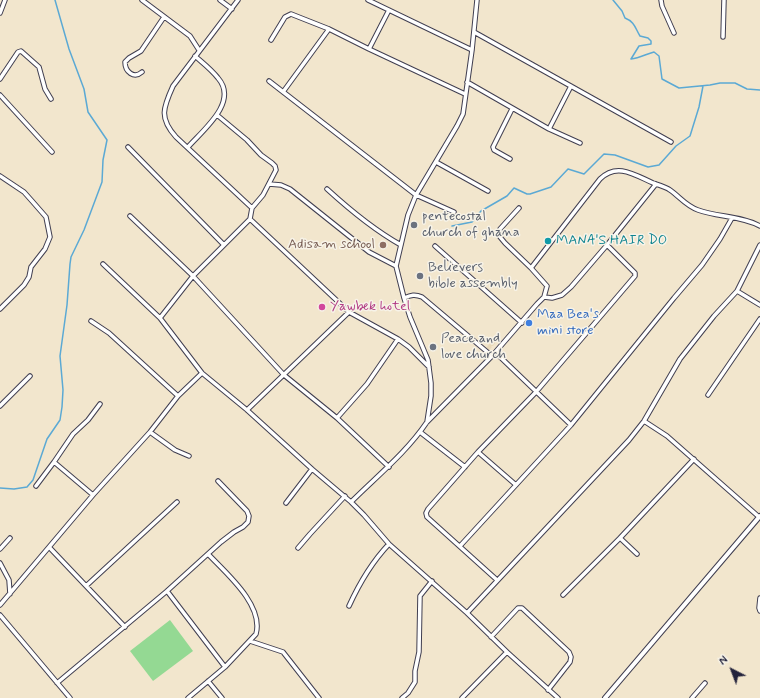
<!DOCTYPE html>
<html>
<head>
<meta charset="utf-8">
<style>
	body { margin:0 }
	#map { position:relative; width:760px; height:698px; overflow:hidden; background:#f2e6cd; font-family:Mynerve,sans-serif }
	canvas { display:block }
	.north { position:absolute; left:712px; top:650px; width:40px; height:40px; -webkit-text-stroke:3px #f7f3e8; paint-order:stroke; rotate:318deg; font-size:11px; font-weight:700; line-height:16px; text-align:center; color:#22223b }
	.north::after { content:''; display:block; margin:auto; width:14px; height:18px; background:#22223b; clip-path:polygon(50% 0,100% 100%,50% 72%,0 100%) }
</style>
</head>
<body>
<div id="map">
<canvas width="760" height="698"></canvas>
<div class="north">N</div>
</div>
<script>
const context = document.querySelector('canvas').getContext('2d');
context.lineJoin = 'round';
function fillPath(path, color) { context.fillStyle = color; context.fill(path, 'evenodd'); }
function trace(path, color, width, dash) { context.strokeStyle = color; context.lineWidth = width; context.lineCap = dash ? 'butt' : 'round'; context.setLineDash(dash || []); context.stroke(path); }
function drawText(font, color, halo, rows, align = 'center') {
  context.font = font + ' Mynerve,sans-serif'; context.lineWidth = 3; context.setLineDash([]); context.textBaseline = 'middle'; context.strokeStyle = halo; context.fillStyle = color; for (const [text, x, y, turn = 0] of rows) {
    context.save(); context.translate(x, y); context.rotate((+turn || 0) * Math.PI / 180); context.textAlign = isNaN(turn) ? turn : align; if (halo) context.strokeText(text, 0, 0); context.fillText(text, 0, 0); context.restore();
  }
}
const built = new Path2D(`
	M 498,334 L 500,337 L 498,340 L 496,340 L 497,341 L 493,346 L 491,346 L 492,347 L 489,350 L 486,348 Z`);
const green = new Path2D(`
	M 170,620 L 193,651 L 153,681 L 130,651 Z`);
const stream = new Path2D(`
	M 613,0 L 622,11 L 625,18 C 635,22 635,28 640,36 L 648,38 L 651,41 L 651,44 L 639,46 L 631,59 C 640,58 646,54 654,52 L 659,56 L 662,79 L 679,88 L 710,85 L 720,83 L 735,83 L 747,89 L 760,90
	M 452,226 L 472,222 L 481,211 L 507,196 L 514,188 L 527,194 L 530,194 L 551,187 L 568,169 L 584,174 L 604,154 L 615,155 L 648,167 L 659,165 L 676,146 L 690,136 L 699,107 L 703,86
	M 0,488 L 14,489 L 27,487 L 33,480 L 47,439 L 60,420 L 62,407 L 63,390 L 60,356 L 67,305 L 70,264 L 71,257 L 84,230 L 102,182 L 103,160 L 107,140 L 88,112 L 84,89 L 69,49 L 55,0`);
const minor = new Path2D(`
	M 142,0 L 190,36 L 199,50
	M 220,0 L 232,9
	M 238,0 L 173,86 C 163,108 159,118 176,137 L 252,208
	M 368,0 L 472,50
	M 661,0 L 662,6 L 674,33
	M 0,13 L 5,0
	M 474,32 L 671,142
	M 723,37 L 724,0
	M 271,40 L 285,17 L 291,14 L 329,29 L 369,49 L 465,94
	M 369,49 L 389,10
	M 142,72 C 134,79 125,72 125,62 L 129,58 L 141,51 L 164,17
	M 0,79 L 18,52 L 21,51 L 39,67 L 45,89 L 51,99
	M 269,81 L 416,195 L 454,212
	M 467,82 L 549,129 L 580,143
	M 283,92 L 329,29
	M 0,95 L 52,152
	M 549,129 L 571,86
	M 128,147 L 224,245
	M 188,147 C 203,130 239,102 218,78 C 212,70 203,63 195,56
	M 510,159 L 494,150 L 493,147 L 512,109
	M 436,162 L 488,191
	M 0,176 L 24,192 L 32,201 L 46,217 L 50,237 L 45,249 L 31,267 L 29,277 L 24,285 L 0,309
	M 269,184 L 281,185 L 290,189 L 369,252 L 396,266
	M 327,189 C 350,210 374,230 401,245
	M 130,216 L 193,276 L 284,375 L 337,418 L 389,467
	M 250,219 L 349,312 L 398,339 L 409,347 L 429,367
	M 435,246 L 522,323
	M 103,264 L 160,318 L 202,373 L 247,410 L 312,469 L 351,502 L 364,515 L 389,544 L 467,613 L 507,652 L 558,698
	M 531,268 L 600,179 C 617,162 635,175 653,183 C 659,185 666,187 670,190 C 680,197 686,206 698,210 C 717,217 742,216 760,226
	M 737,291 L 760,305
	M 544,297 L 552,298 L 562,295 L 571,287 L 607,245 L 656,184
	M 404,298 C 411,295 415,294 422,297 L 492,356
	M 160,318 L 193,276 L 250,219 L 252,208 L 263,195 L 276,170 L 275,166 L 272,163 L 261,155 L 247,140 L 217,115
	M 91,321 L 109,333 L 178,396
	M 496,353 L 571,425
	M 708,395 L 760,319
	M 0,406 L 30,376
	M 247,410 L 349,312
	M 337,418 L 367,384 L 398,339
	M 644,421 L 667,436 L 759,517
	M 427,422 L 431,396 L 431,383 L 428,360 L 410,317 L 404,298 L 396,266 L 408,215 L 416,195 L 457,126 L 463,114 L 472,50 L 477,0
	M 150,432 L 175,450 L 189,456
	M 420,432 L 465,467
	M 478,452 L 516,485
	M 36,486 L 54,462
	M 93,495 L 54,462 L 73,434 L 88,420 L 100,404
	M 351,502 C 377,476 406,453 427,422 L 492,356 L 537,304 L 544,297 L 547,286 L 531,268 L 505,243 L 500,237 L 500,229 L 519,208
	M 286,503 L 312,469
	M 620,538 L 637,554
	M 460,546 L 571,425 L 674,298 L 702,265 L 720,239 L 732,218
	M 49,547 L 125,627
	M 298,548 L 310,534 L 345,496
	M 0,549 L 10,538
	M 0,563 L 9,580 L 10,594
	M 497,580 L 427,517 L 426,513 L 428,509 L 478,452 L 536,392 L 635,276 L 635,273 L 607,245
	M 86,586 L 177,502
	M 167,591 L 225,667
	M 563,595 L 620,538 L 694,459
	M 760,598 L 759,608 L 760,611
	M 0,605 L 93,495 L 150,432 L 178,396 L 202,373
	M 349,606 C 359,584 372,562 389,544
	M 467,613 L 629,440 L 644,421 L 680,359 L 714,316 L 737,291 L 760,245
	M 0,615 L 70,698
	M 491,637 L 518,608 L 522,608 L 569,652 L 571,657 L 570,662 L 548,690
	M 250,641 L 283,652 L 319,698
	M 208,681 L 222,698
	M 57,683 L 167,591 L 221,542 L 234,532 L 243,527 L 248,522 L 249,516 L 247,511 L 218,481
	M 188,698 L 225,667 L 256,634 C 264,605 226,573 208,554
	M 402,698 L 408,693 L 415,682 L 415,671 L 419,652 L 420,596 L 432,581
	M 462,698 L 507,652
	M 692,698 L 705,683`);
const tertiary = new Path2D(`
	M 605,698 L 760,516`);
const markers = [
	[414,225,4,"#6b7280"],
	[548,241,4,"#0f9aa8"],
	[383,245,4,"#8d6e63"],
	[420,276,4,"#6b7280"],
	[322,307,4,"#d1479c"],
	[529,323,4,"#3f7fe0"],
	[433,347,4,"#6b7280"]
];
const worshipNames = [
	["pentecostal",422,217],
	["church of ghana",422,233],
	["Believers",428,268],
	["bible assembly",428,284],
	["Peace and",441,339],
	["love church",441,355]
];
const cultureNames = [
	["MANA'S HAIR DO",556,241]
];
const educationNames = [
	["Adisam school",375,245]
];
const hotelNames = [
	["Yawbek hotel",330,307]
];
const shopNames = [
	["Maa Bea's",537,315],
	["mini store",537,331]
];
fillPath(built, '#e9d9ba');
fillPath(green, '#94d993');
trace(stream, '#5ba9d4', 1.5);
trace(minor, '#413f51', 5.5);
trace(tertiary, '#413f51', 6);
trace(minor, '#fff', 3.5);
trace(tertiary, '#fff', 4);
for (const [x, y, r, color] of markers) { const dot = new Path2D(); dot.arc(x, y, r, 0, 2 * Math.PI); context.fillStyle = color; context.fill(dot); trace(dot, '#f7f3e8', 1.5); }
drawText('14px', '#5b616d', '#f7f3e8', worshipNames, 'left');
drawText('14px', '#0d838f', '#f7f3e8', cultureNames, 'left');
drawText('14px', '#785e54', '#f7f3e8', educationNames, 'right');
drawText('14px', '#b23c85', '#f7f3e8', hotelNames, 'left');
drawText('14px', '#366cbe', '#f7f3e8', shopNames, 'left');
</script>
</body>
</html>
